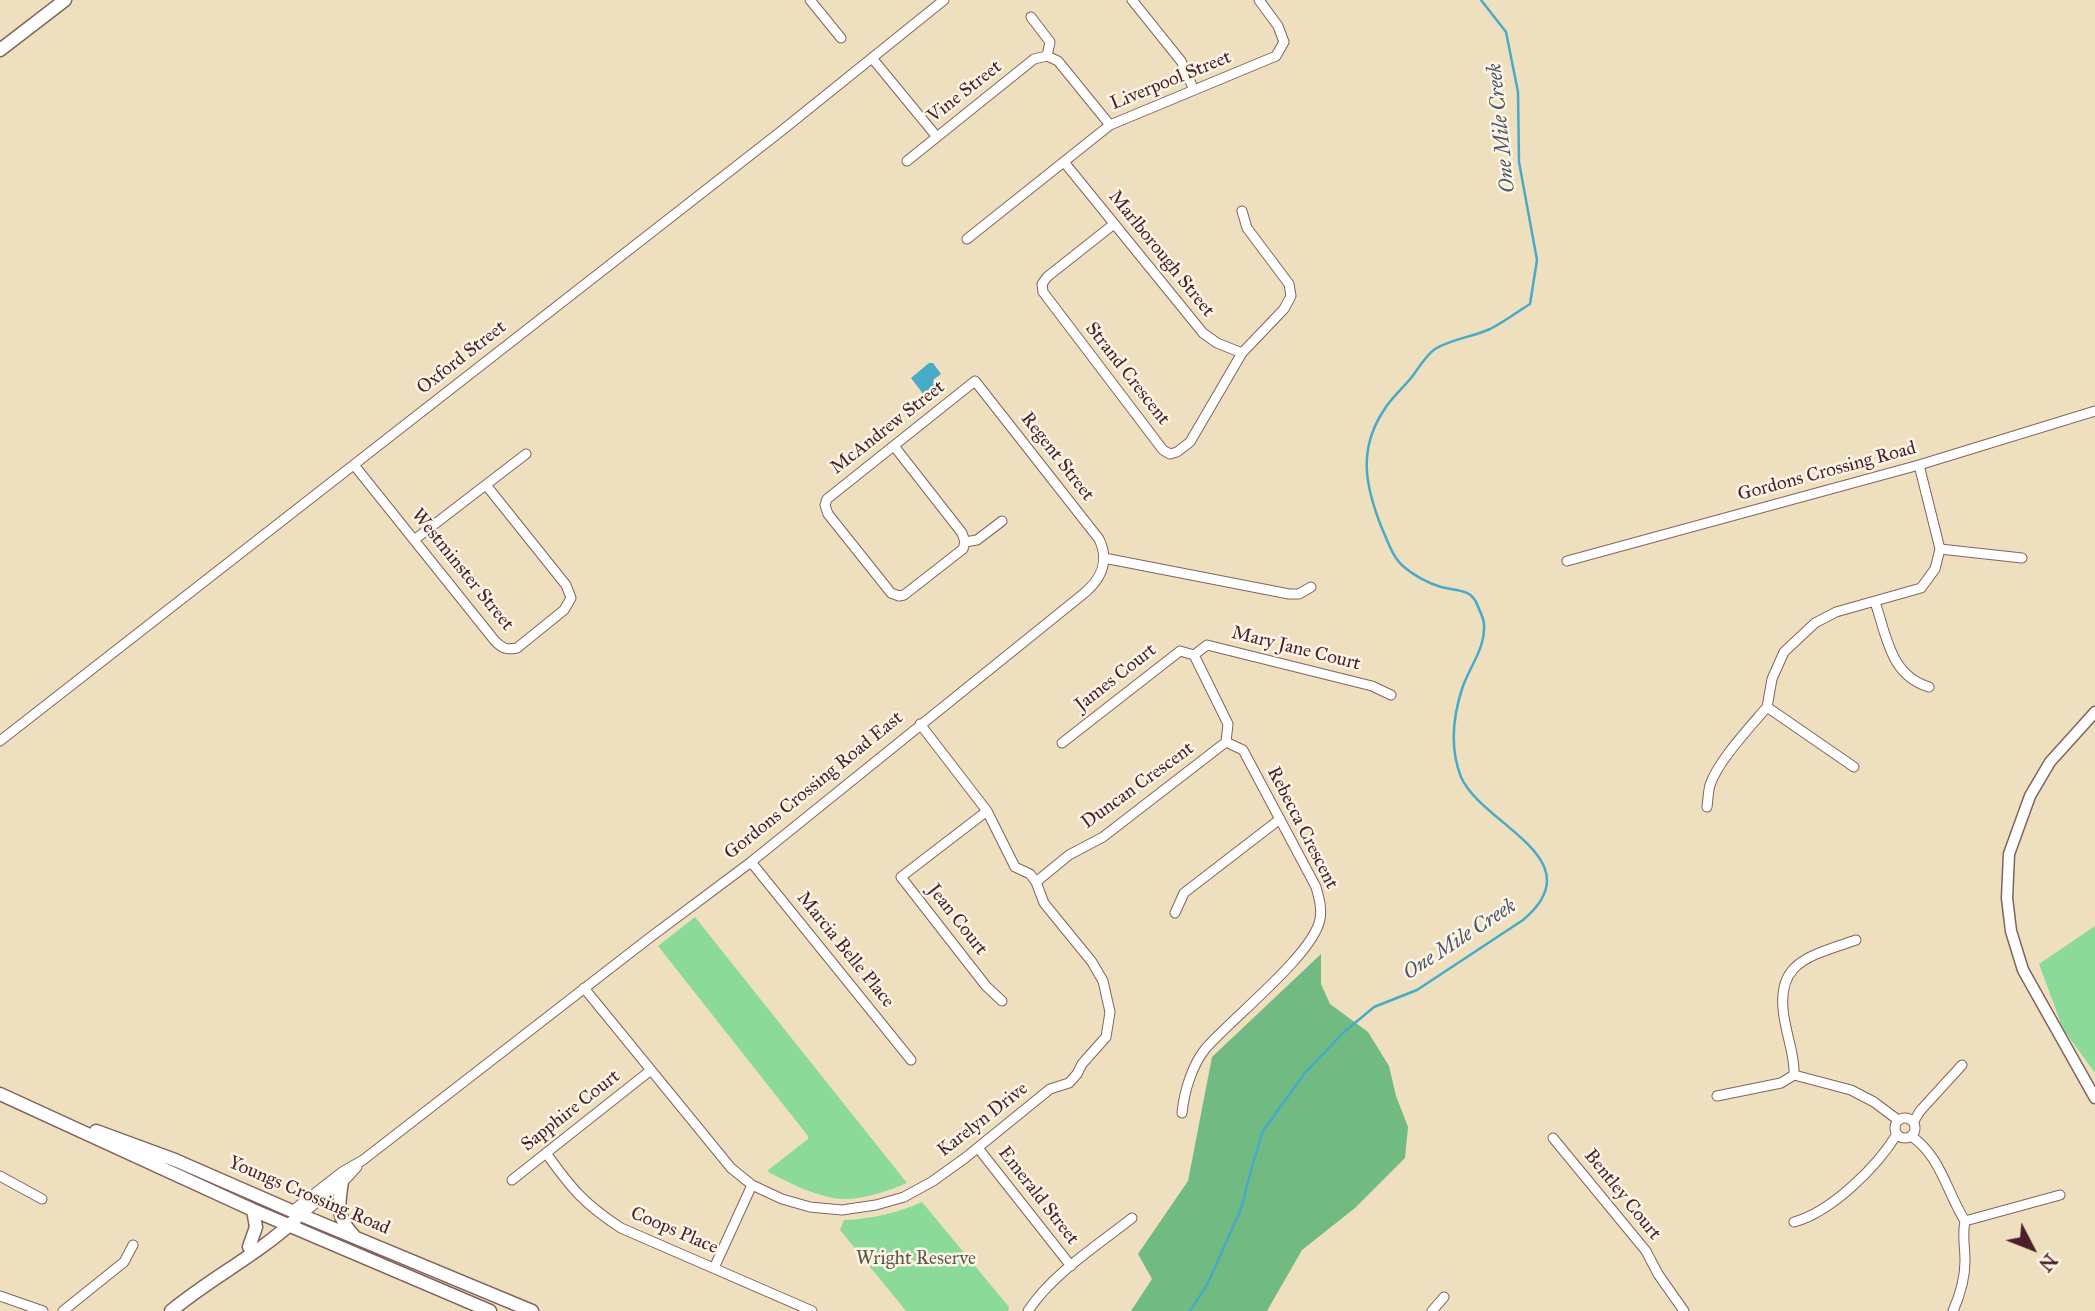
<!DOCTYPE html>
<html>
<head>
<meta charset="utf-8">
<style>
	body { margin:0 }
	#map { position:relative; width:2095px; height:1311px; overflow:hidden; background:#eee0bf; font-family:"IM FELL Great Primer",serif }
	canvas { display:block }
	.north { position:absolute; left:1997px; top:1213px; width:70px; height:70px; -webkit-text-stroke:5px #fcf5e5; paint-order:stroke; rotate:132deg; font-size:19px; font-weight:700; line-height:28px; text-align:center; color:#4a1f2b }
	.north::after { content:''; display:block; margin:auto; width:24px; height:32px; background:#4a1f2b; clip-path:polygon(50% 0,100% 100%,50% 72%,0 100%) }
</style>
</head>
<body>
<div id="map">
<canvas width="2095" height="1311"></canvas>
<div class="north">N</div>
</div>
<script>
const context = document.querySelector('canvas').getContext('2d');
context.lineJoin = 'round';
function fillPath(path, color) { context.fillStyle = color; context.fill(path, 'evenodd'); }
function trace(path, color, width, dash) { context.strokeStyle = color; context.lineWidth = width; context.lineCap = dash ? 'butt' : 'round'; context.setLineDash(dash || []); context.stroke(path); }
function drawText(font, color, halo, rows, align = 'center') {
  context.font = font + ' "IM FELL Great Primer",serif'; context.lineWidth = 5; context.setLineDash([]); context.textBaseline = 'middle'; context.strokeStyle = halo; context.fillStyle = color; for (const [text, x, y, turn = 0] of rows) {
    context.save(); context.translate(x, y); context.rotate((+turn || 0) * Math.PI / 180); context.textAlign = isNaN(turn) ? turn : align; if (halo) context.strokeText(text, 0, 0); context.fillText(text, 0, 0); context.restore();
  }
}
const green = new Path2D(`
	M 695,917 L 907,1183 C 888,1191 865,1199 844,1199 C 822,1199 786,1182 767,1171 L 808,1139 L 808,1136 L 658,946 Z
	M 2095,926 L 2095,1073 L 2063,1029 L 2039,964 Z
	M 922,1202 L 1009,1307 L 1008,1311 L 906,1311 L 840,1230 L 844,1220 C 872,1219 897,1213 922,1202 Z`);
const forest = new Path2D(`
	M 1321,954 L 1321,984 L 1330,1004 L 1368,1032 L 1389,1066 L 1396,1096 L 1408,1127 L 1405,1158 L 1355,1208 L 1302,1250 L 1267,1311 L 1131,1311 L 1152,1279 L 1138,1254 L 1188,1181 L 1212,1057 Z`);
const water = new Path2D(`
	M 929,363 L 933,363 L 941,374 L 933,380 L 936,385 L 933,394 L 927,399 L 911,378 Z`);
const stream = new Path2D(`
	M 1190,1311 L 1207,1285 L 1241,1209 L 1253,1163 L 1263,1131 L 1304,1074 L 1343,1033 L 1374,1007 L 1417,990 L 1523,920 C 1596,859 1482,825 1461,777 C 1450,749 1453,717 1462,689 C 1469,667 1486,648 1484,624 C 1484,618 1479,610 1477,604 C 1470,588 1455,591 1441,587 C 1428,583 1415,576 1404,567 C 1392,557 1387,539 1381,526 C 1365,485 1358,449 1384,410 C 1391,398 1403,388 1411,378 C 1418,369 1426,355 1435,349 C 1451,339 1473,337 1490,329 C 1504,322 1517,312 1530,304 L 1537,260 L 1519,162 L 1518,92 L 1506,32 L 1481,0`);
const minor = new Path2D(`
	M 810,0 L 841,38
	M 1132,0 L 1181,61 L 1194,90
	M 1031,17 L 1050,42 L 1047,56
	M 872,58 L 937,137
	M 907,161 L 1034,59 L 1047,56 L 1058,61 L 1110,125
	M 1064,162 L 1203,333 L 1217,343 L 1242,353
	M 1114,224 L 1047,277 L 1042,284 L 1043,292 L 1163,450 L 1170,454 L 1177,452 L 1190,442 L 1242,353 L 1284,309 L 1291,296 L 1289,284 L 1247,228 L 1242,211
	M 967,239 L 1110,125 L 1276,56 L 1284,42 L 1278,26 L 1259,0
	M 354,465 L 495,641 C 503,649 507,650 517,648 L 564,610 L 571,598 L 566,585 L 486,485
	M 414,540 L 526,454
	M 965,542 L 977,540 L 1002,521
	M 1940,549 L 2022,558
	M 1104,558 L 1289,594 L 1299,594 L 1311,587
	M 1567,561 L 1919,465 L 2095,411
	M 1875,602 C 1887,637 1890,675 1929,687
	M 1194,655 L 1207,645 L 1372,686 L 1391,695
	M 0,741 L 780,132 L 944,0
	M 1062,743 L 1180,651 L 1194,655
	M 1854,767 L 1767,707 L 1772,679 L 1784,652 L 1815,623 L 1836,612 L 1921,588 L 1935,569 L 1940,549 L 1919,465
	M 1707,807 C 1708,800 1708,792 1710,785 C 1718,761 1750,727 1767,707
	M 987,811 L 901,877 L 986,986 L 1002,1001
	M 751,862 L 911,1060
	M 1036,882 L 1069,855 L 1103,837 L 1226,742
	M 1175,913 L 1184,893 L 1280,819
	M 584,988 L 731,1168 L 752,1185 L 782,1199 L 810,1207 L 842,1210 L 876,1205 L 904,1197 L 933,1181 L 965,1158 L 1050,1089 L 1069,1083 L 1077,1074 L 1082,1064 L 1106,1037 L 1110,1012 L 1103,981 L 1092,962 L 1044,903 L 1036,882 L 1030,874 L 1015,867 L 987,811 L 920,724
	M 1794,1075 C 1795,1059 1789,1043 1786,1027 C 1771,963 1806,957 1856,940
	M 1717,1096 L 1781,1083 L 1794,1075 L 1851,1090 L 1874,1102 L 1898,1120
	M 1182,1113 C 1184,1092 1192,1065 1206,1048 C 1232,1018 1314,954 1320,919 C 1322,908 1319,898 1316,887 L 1243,750 L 1226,742 L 1228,724 L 1194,655
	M1895 1128a10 10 0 1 1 20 0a10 10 0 1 1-20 0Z
	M 1914,1121 L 1920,1111 L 1962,1065
	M 1911,1136 C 1941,1156 1947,1193 1965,1221 C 1962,1235 1965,1246 1965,1261 C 1965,1278 1960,1295 1953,1311
	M 1553,1138 L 1646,1251 L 1658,1274 L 1684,1311
	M 978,1148 L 1071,1266
	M 546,1153 C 571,1188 584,1204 621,1228 L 812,1311
	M 0,1176 L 42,1199
	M 512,1180 L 651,1070
	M 292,1211 L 342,1172 L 363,1160 L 648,939 L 751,862 L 1082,595 C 1101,580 1110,562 1099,539 L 975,381 L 827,499 L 825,505 L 828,514 L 891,593 L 899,596 L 904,595 L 963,549 L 965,542 L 962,533 L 894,446
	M 301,1215 L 347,1178 L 357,1167
	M 1965,1221 L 2060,1195
	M 1794,1222 C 1831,1212 1877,1167 1897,1134
	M 714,1268 L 752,1185
	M 0,1296 L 43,1311
	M 63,1311 L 124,1262 L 133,1245
	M 1028,1311 C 1052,1274 1098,1245 1132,1218
	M 1432,1311 L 1444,1297`);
const tertiary = new Path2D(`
	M 2095,712 L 2050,762 L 2030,796 L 2009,854 L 2007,898 L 2011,931 L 2023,970 L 2095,1098`);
const secondary = new Path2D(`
	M 0,50 L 65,0
	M 0,1094 L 253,1210 L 490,1311
	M 96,1131 L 175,1160 L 301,1215 L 532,1311
	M 342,1182 C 338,1207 336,1216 354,1236
	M 249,1247 L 256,1227 L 253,1210
	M 171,1311 C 211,1278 257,1255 295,1220`);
const streetNames = [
	["Liverpool Street",1171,81,-22],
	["Vine Street",965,92,-38],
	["Marlborough Street",1161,254,51],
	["Oxford Street",462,358,-38],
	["Strand Crescent",1127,374,52],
	["McAndrew Street",888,428,-38],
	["Regent Street",1057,457,52],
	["Gordons Crossing Road",1827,472,-15],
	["Westminster Street",462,570,51],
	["Mary Jane Court",1296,649,14],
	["James Court",1116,678,-38],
	["Gordons Crossing Road East",814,786,-39],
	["Duncan Crescent",1138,786,-36],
	["Rebecca Crescent",1302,828,63],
	["Jean Court",957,920,52],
	["Marcia Belle Place",845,950,51],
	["Sapphire Court",571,1111,-38],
	["Karelyn Drive",983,1120,-38],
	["Bentley Court",1622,1195,51],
	["Youngs Crossing Road",309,1196,23],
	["Emerald Street",1038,1196,52],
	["Coops Place",674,1231,23]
];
const parkNames = [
	["Wright Reserve",916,1259]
];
const waterNames = [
	["One Mile Creek",1502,128,-96],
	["One Mile Creek",1460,940,-33]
];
fillPath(green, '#8cda99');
fillPath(forest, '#71ba81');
fillPath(water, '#47aac7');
trace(stream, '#47aac7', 2.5);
trace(minor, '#83635f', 11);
trace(tertiary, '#83635f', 13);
trace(secondary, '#83635f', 15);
trace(minor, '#fff', 9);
trace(tertiary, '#fff', 10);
trace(secondary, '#fff', 12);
drawText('19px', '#4a1f2b', '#fcf5e5', streetNames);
drawText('19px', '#5e574c', '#fcf5e5', parkNames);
drawText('italic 21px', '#495769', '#fcf5e5', waterNames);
</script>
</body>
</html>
